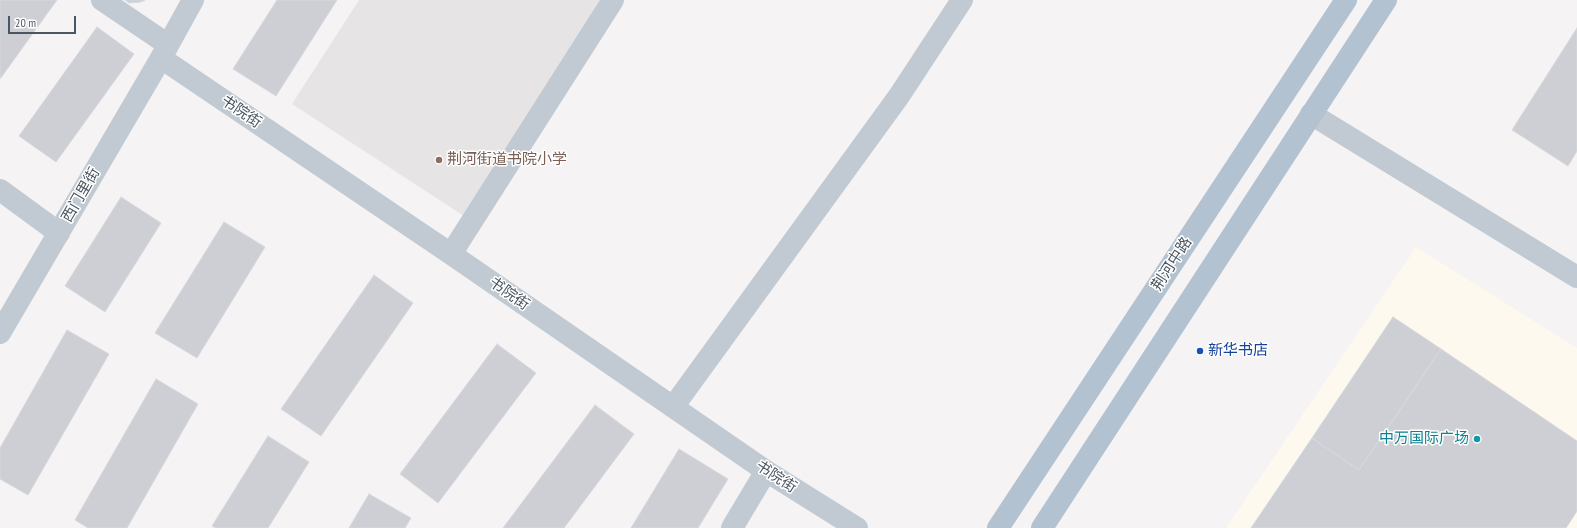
<!DOCTYPE html>
<meta charset="utf-8">
<style>
body{margin:0}
#map{position:relative;width:1577px;height:528px;overflow:hidden;background:#f5f3f3;font-family:"PT Sans Narrow",sans-serif}
canvas{display:block}
.scale{position:absolute;left:8px;top:16px;width:68px;height:18px;box-sizing:border-box;border:2px solid #4a5661;border-top:0;padding-left:5px;font-size:12px;line-height:14px;white-space:nowrap;color:#4a5661;-webkit-text-stroke:3px #fff;paint-order:stroke}
</style>
<div id="map">
<canvas width="1577" height="528"></canvas>
<div class="scale">20 m</div>
</div>
<script>
const context = document.querySelector('canvas').getContext('2d');
context.lineJoin = 'round';
function paint(path, color) {
  context.fillStyle = color;
  context.fill(path, 'evenodd');
}
function poly(rows) {
  const path = new Path2D();
  for (const r of rows) {
    path.moveTo(r[0], r[1]);
    for (let i = 2; i < r.length; i += 2) path.lineTo(r[i], r[i + 1]);
  }
  return path;
}
function trace(path, color, width, dash) {
  context.strokeStyle = color;
  context.lineWidth = width;
  context.lineCap = dash ? 'butt' : 'round';
  context.setLineDash(dash || []);
  context.stroke(path);
}
function drawText(font, color, halo, rows, align = 'center') {
  context.font = font + ' "PT Sans Narrow","Noto Sans SC",sans-serif';
  context.lineWidth = 3;
  context.setLineDash([]);
  context.textBaseline = 'middle';
  context.strokeStyle = halo;
  context.fillStyle = color;
  for (const [text, x, y, turn = 0] of rows) {
    context.save();
    context.translate(x, y);
    context.rotate((+turn || 0) * Math.PI / 180);
    context.textAlign = isNaN(turn) ? turn : align;
    if (halo) context.strokeText(text, 0, 0);
    context.fillText(text, 0, 0);
    context.restore();
  }
}
paint(poly([
 [1416,247,1577,348,1577,528,1226,528]
]), '#fdf9ef');
paint(poly([
 [359,0,604,0,464,216,292,104]
]), '#e6e4e5');
const building = poly([
 [0,0,57,0,0,79,0,0],
 [125,0,145,0,141,2,129,3,125,0],
 [277,0,337,0,276,96,233,69,277,0],
 [97,27,134,54,56,162,19,136,97,27],
 [1577,28,1577,151,1568,166,1512,130,1577,28],
 [121,197,161,223,105,312,65,286,121,197],
 [224,222,265,247,197,358,155,333,224,222],
 [374,275,413,303,321,436,281,409,374,275],
 [1393,317,1441,349,1359,470,1312,438,1393,317],
 [67,330,109,354,28,495,0,479,0,448,67,330],
 [497,344,536,373,438,503,400,474,497,344],
 [1441,349,1577,441,1577,511,1566,528,1251,528,1312,438,1359,470,1441,349],
 [156,379,198,404,127,528,88,528,75,520,156,379],
 [595,405,634,434,564,528,503,528,595,405],
 [268,436,309,462,268,528,216,528,212,526,268,436],
 [679,449,728,479,698,528,631,528,679,449],
 [369,494,411,518,405,528,349,528,369,494]
]);
paint(building, '#cdcfd5');
trace(building, '#d7d9de', 1);
trace(poly([
 [102,0,167,44],
 [161,58,451,254,766,471,857,528],
 [1311,114,1577,277],
 [0,190,59,233],
 [451,254,613,0],
 [0,333,161,58,193,0],
 [673,407,899,96,962,0],
 [732,528,766,471]
]), '#c1cad2', 22);
trace(poly([
 [998,528,1346,0],
 [1042,528,1386,0]
]), '#b3c2d1', 22);
for (const [x, y, r, color] of [
 [439,160,4,"#8d6e63"],
 [1200,351,4,"#1a4fb4"],
 [1477,439,4,"#0f9aa8"]
]) {
  const dot = new Path2D();
  dot.arc(x, y, r, 0, 2 * Math.PI);
  context.fillStyle = color;
  context.fill(dot);
  trace(dot, '#fff', 1.5);
}
drawText('15px', '#4a5661', '#fff', [
 ["书院街",241,112,34],
 ["西门里街",81,195,-60],
 ["荆河中路",1172,264,-57],
 ["书院街",509,294,35],
 ["书院街",776,477,33]
]);
drawText('15px', '#785e54', '#fff', [
 ["荆河街道书院小学",447,160]
], 'left');
drawText('15px', '#164399', '#fff', [
 ["新华书店",1208,351]
], 'left');
drawText('15px', '#0d838f', '#fff', [
 ["中万国际广场",1469,439]
], 'right');
</script>
